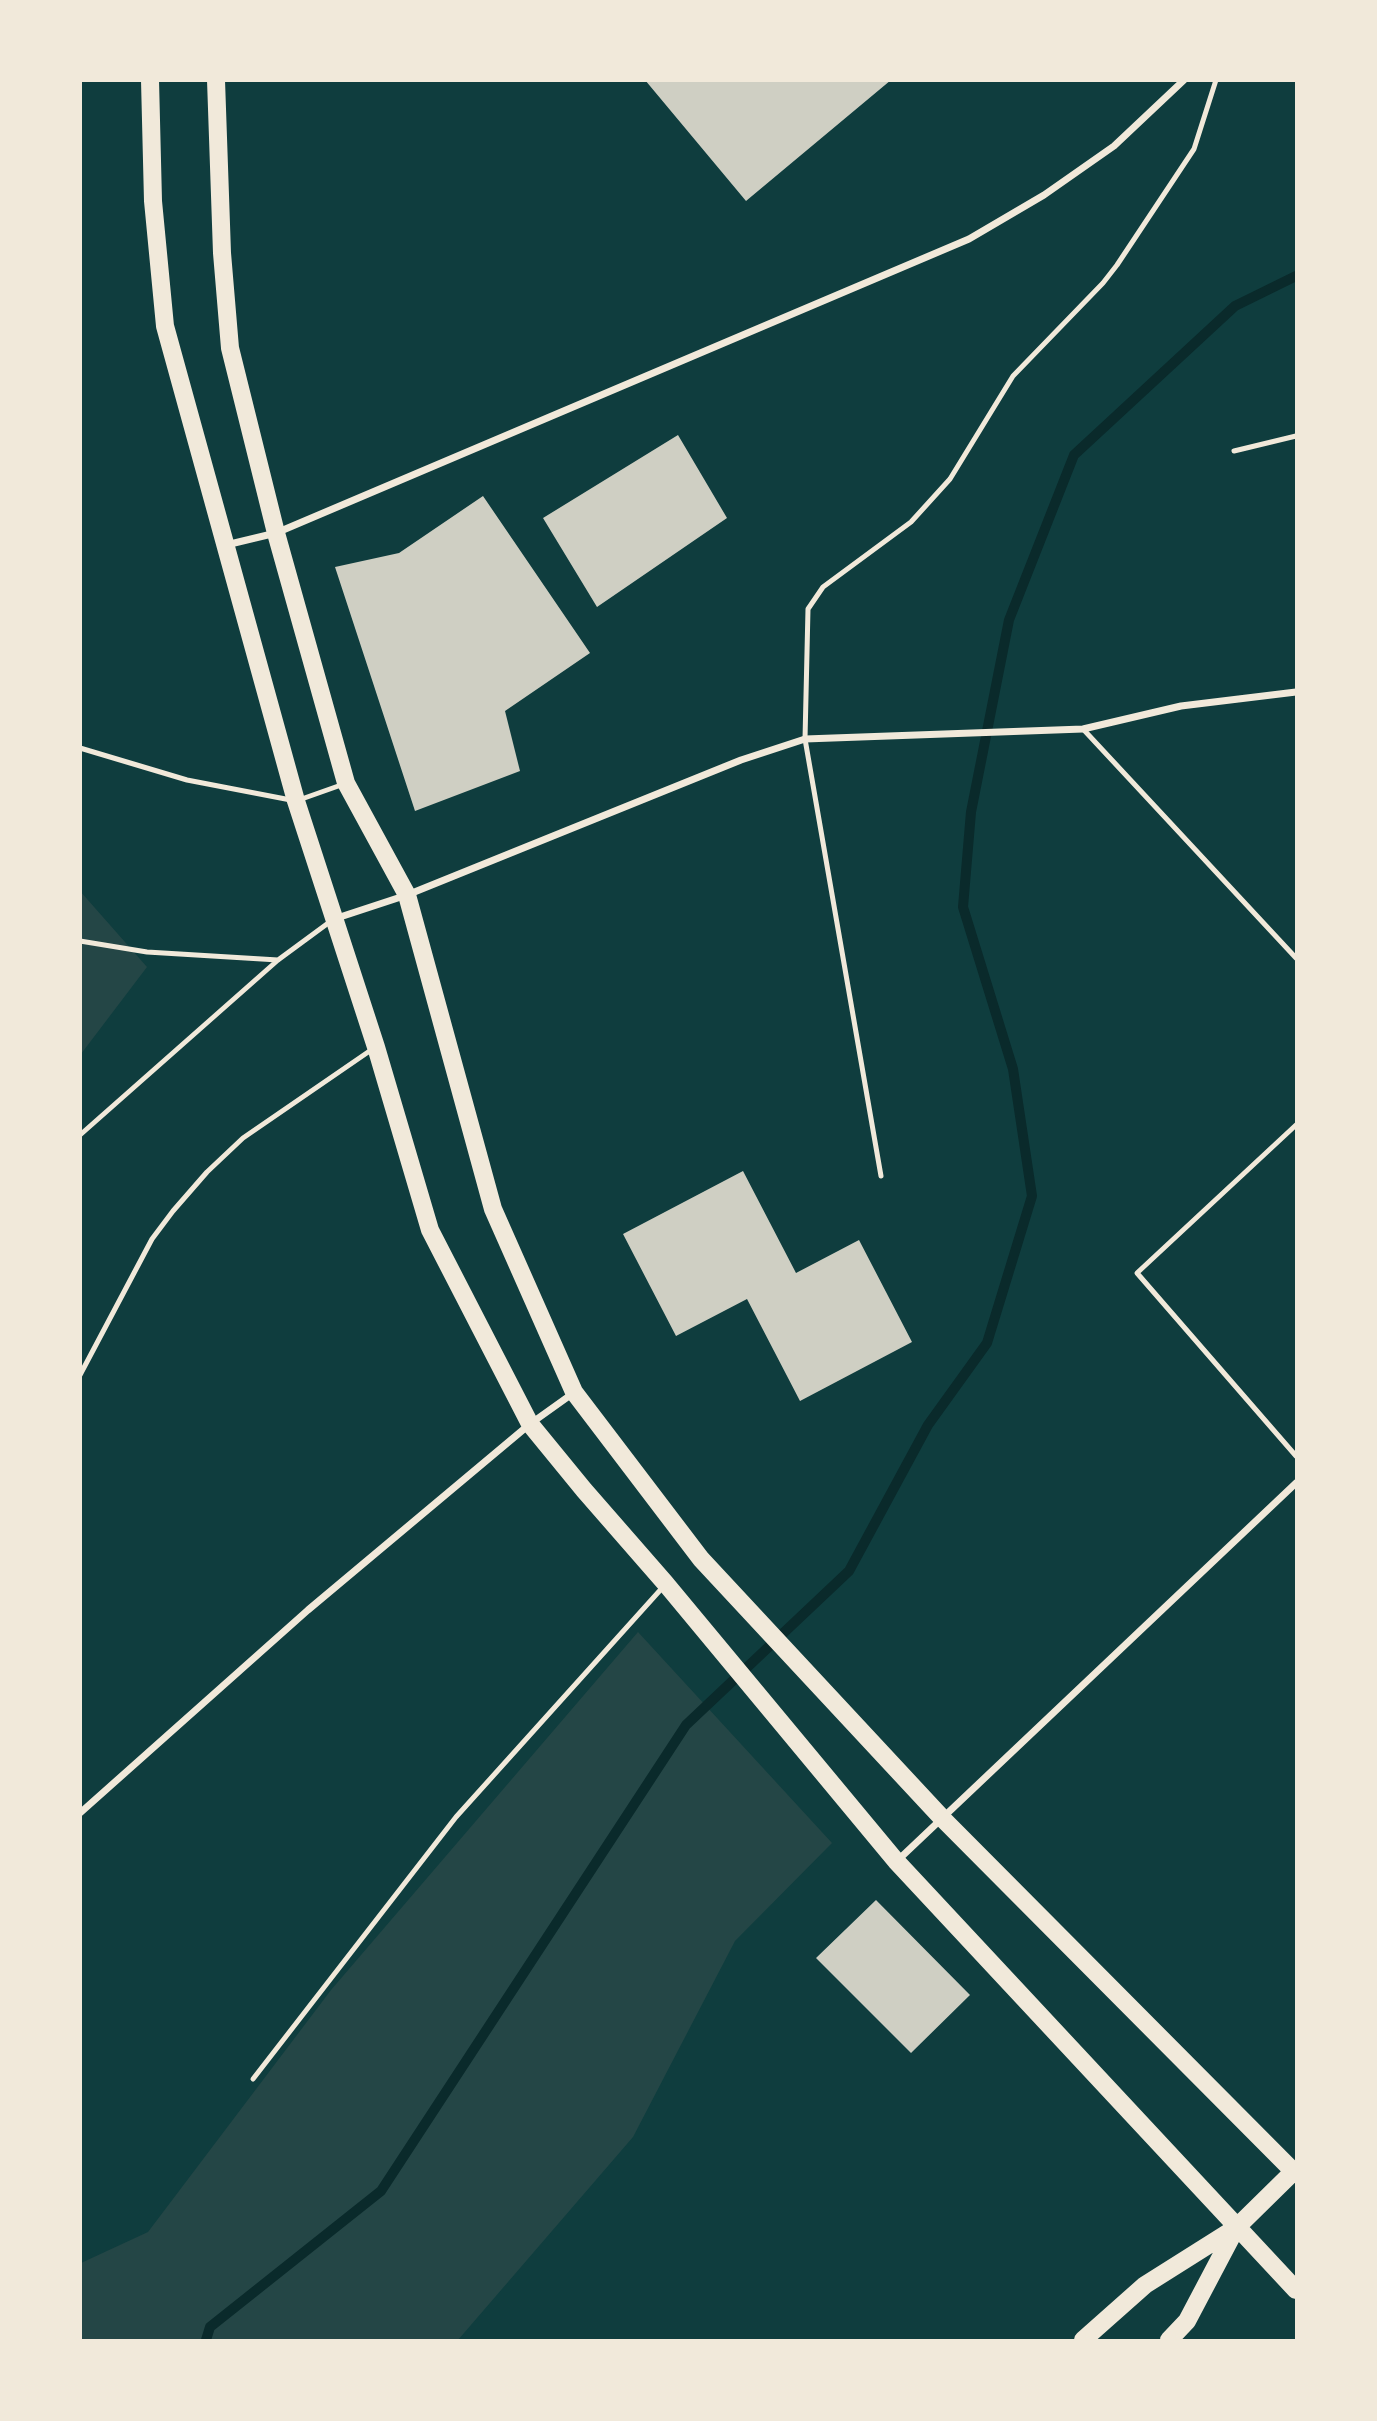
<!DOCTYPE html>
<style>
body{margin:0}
#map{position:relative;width:1377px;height:2421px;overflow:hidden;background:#0f3d3e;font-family:Literata,serif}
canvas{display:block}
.frame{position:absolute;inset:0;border:82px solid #f1e9da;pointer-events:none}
</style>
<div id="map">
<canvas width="1377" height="2421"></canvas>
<div class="frame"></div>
</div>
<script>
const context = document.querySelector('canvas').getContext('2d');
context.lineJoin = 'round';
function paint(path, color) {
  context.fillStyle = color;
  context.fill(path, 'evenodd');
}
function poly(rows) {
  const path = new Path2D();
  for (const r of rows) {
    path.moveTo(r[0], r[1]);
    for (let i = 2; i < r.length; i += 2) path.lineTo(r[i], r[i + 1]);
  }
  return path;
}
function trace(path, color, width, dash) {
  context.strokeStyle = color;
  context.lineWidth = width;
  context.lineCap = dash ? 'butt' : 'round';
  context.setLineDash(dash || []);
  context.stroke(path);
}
paint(poly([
 [80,891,147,967,81,1054,80,1054],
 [638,1632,832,1843,735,1941,633,2137,458,2340,81,2340,81,2263,148,2232,331,1990]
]), '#244646');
trace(poly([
 [206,2340,210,2327,381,2191,686,1725,849,1571,928,1425,987,1343,1032,1196,1013,1069,963,907,971,812,1009,620,1074,455,1235,306,1296,276]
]), '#0a2a2b', 10);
paint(poly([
 [645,80,891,80,746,201],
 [678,435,727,518,597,607,543,518],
 [483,496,590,653,505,711,520,771,415,811,335,567,399,553],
 [743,1171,796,1273,859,1240,912,1342,800,1401,747,1299,676,1336,623,1234],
 [876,1900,970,1995,911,2053,816,1958]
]), '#cfcfc3');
trace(poly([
 [1234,451,1296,436],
 [1083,729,1296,958],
 [80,748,187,780,296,801,344,784],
 [80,941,147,952,278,960],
 [1296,1125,1137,1273,1296,1456],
 [80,1135,278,960,331,921],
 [881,1176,805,739,808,609,823,587,911,522,950,479,1013,376,1103,283,1117,265,1194,149,1216,80],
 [80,1375,152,1239,173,1211,207,1172,243,1138,374,1048],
 [253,2079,456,1817,663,1587]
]), '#f1e9da', 5);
trace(poly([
 [226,545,276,533,969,239,1044,195,1114,146,1184,80],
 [337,918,407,895,741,760,805,739,1083,729,1181,706,1296,692],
 [80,1813,308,1610,530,1424,572,1394],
 [897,1861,1296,1483]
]), '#f1e9da', 7);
trace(poly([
 [150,80,153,201,165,326,296,801,376,1047,430,1230,530,1424,584,1490,666,1584,896,1861,1296,2290],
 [216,80,222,253,230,348,276,533,346,783,407,895,493,1209,574,1392,701,1559,942,1818,1296,2174],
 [1083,2340,1145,2285,1237,2227,1294,2171],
 [1169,2340,1187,2321,1235,2230]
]), '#f1e9da', 18);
</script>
